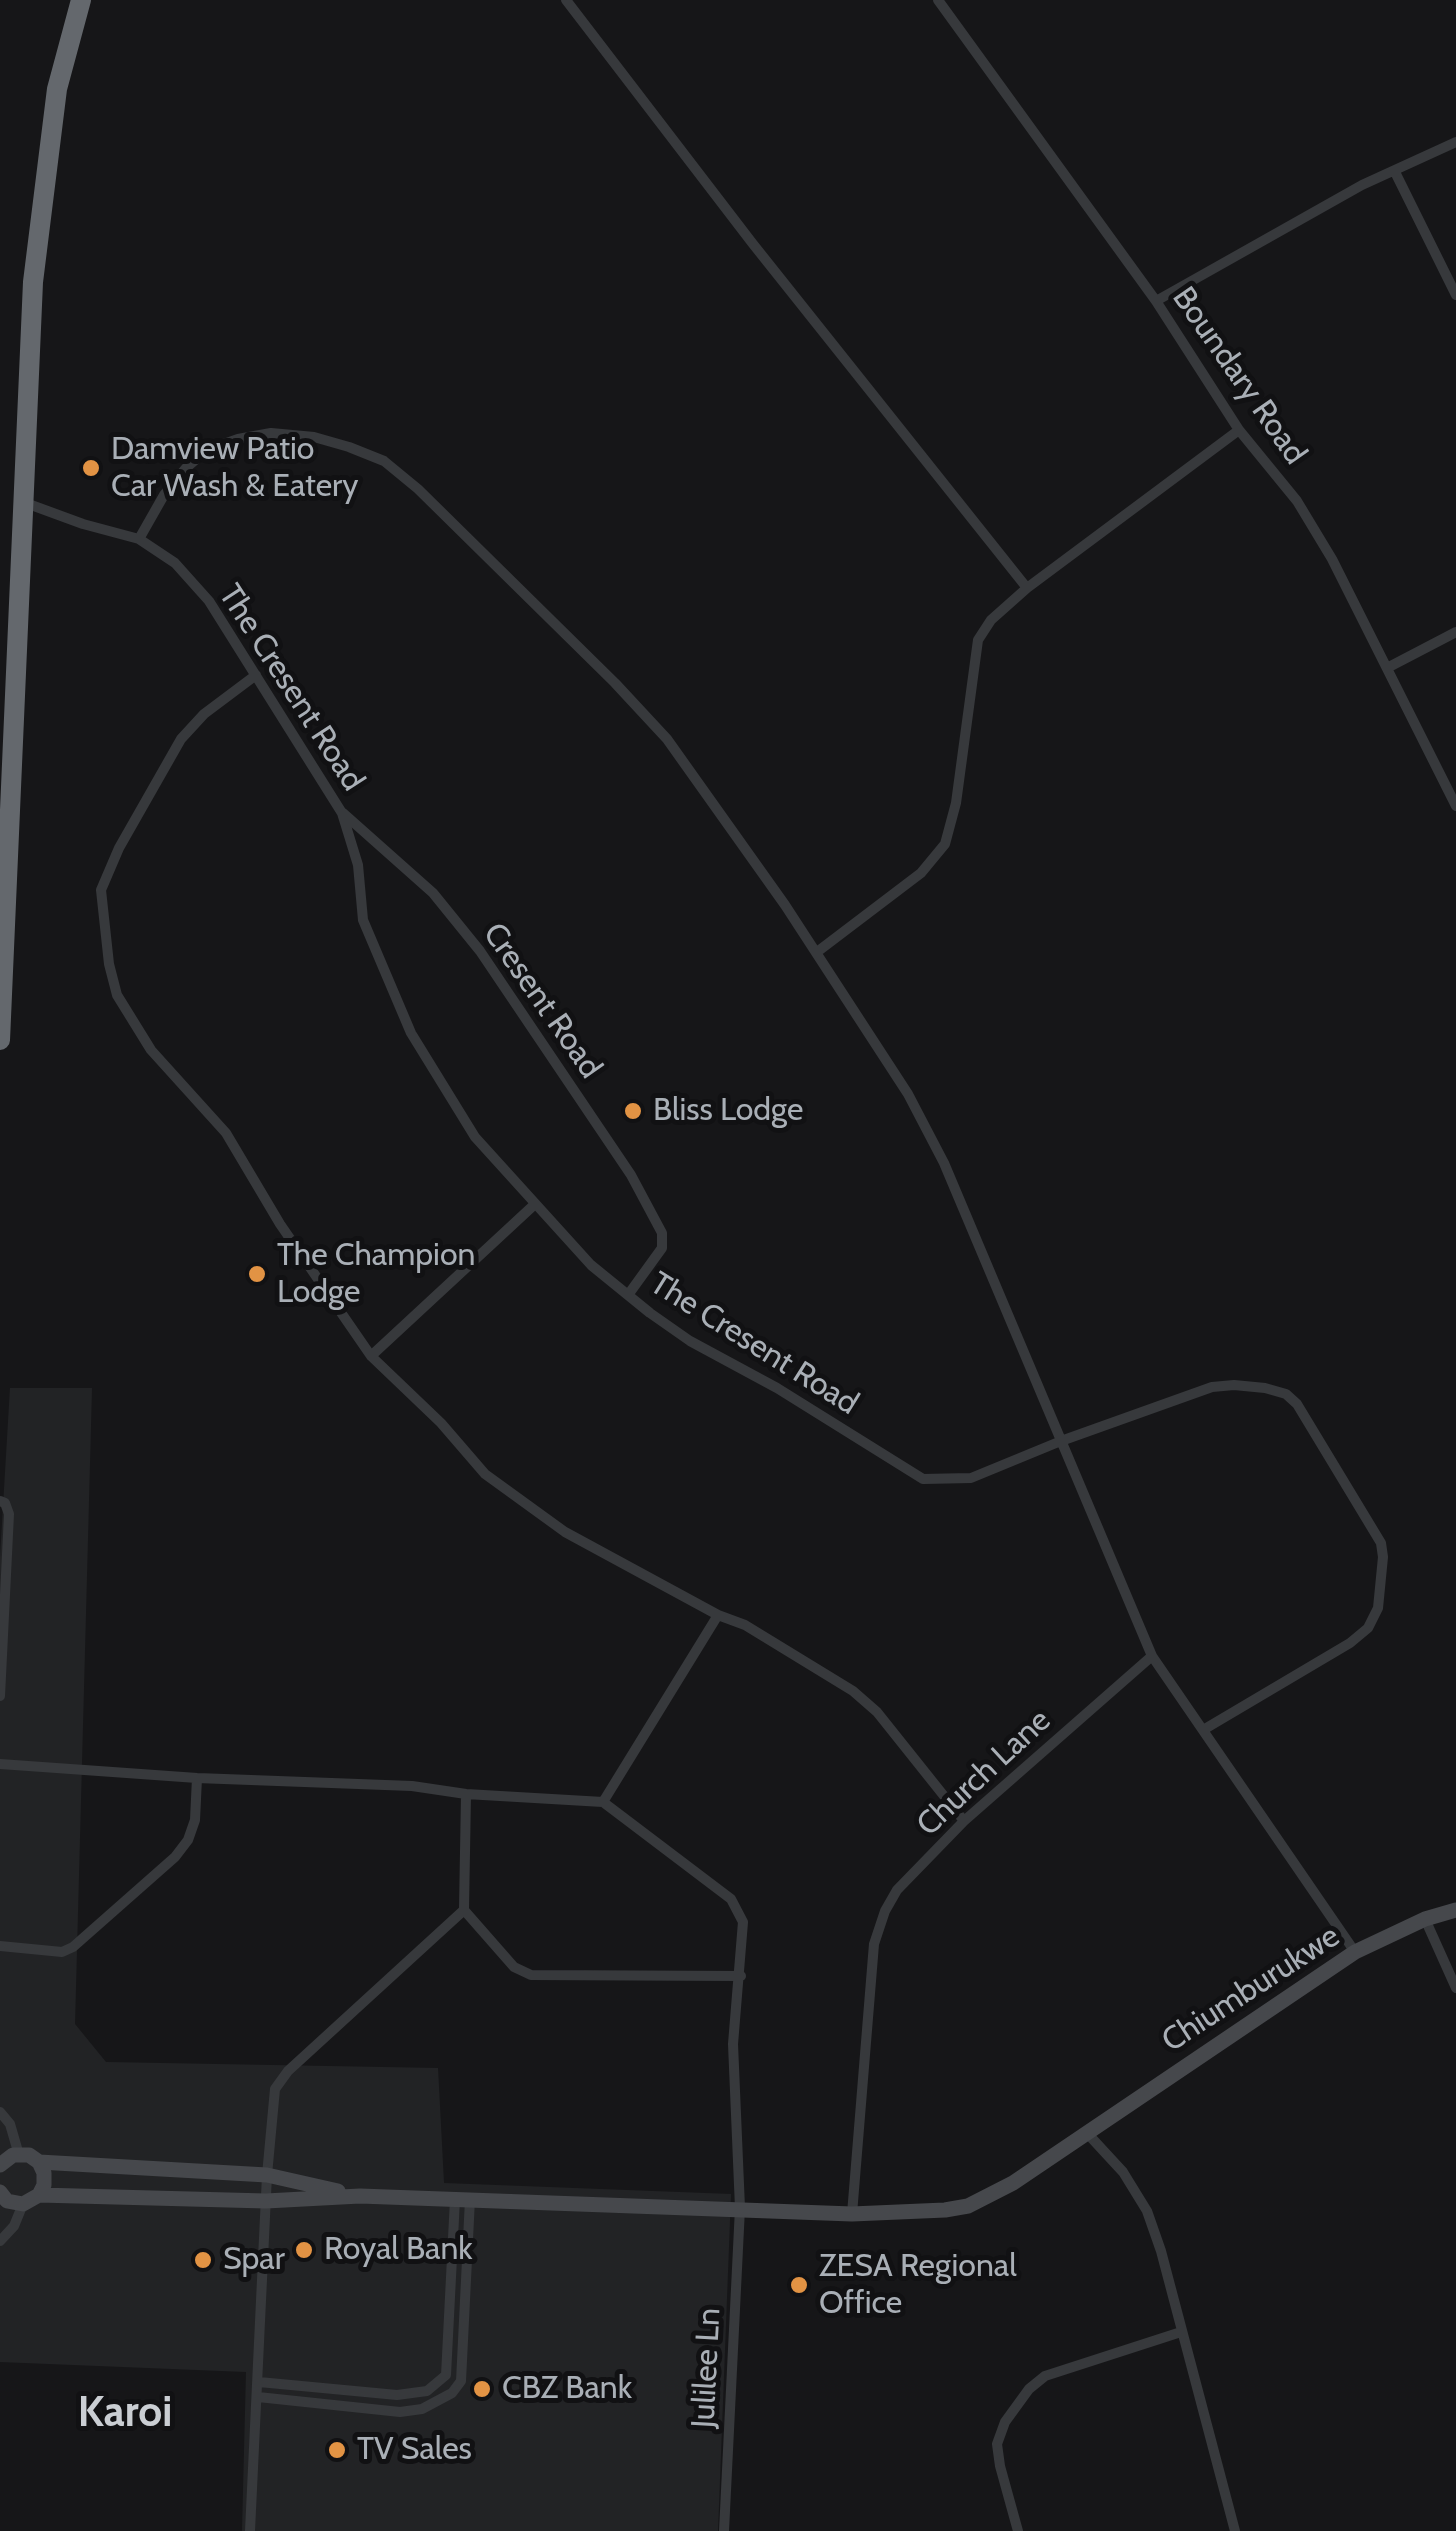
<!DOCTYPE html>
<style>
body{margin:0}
canvas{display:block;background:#161618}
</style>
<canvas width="1456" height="2531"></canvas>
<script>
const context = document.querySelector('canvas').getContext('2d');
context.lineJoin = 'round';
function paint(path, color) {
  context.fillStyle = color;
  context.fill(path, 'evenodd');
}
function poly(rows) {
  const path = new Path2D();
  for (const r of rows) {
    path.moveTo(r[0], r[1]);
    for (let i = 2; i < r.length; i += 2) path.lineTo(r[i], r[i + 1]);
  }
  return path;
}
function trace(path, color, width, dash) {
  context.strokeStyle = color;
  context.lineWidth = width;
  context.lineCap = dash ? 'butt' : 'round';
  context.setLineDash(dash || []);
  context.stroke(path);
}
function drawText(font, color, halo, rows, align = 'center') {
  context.font = font + ' Cabin,sans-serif';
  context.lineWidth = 10;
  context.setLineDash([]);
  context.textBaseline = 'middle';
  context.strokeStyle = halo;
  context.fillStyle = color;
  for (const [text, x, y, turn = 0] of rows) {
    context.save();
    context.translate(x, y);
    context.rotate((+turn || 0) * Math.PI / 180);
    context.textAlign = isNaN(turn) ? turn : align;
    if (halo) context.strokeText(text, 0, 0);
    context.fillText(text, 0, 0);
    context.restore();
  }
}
paint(poly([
 [10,1388,92,1388,75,2024,106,2062,438,2068,444,2183,731,2194,718,2531,242,2531,246,2372,0,2362,0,1557]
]), '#222325');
trace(poly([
 [566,0,753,244,1027,588],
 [938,0,1156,301,1239,430,1297,501,1332,559,1456,806],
 [1395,172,1456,295],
 [1156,301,1362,185,1456,142],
 [23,502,83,524,139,539,175,563,209,601,342,813,358,865,363,920,411,1033,475,1137,591,1265,650,1313,690,1341,777,1388,923,1479,971,1478,1061,1441,1212,1387,1234,1385,1265,1388,1286,1394,1297,1404,1381,1543,1383,1557,1378,1608,1368,1628,1350,1643,1203,1730],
 [139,539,164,495,186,468,207,450,238,439,271,433,314,437,349,447,384,461,418,489,615,683,667,739,785,905,908,1094,944,1163,1152,1656,1355,1952],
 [1387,668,1456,632],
 [256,675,204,714,181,739,119,848,101,890,109,964,117,995,151,1050,226,1133,280,1224,371,1356,441,1423,485,1474,565,1532,718,1615,745,1625,853,1691,877,1712,964,1821],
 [343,813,433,893,480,951,631,1175,662,1233,662,1248,628,1295],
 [817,952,921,873,945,844,956,803,978,640,991,620,1027,588,1239,430],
 [371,1356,535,1204],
 [0,1501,5,1503,9,1514,0,1696],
 [0,1764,197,1778,412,1786,466,1794,603,1802,731,1899,743,1922,733,2044,740,2208,724,2531],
 [603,1802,718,1615],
 [464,1910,514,1967,531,1975,741,1976],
 [1425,1919,1456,1988],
 [0,1946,62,1952,73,1947,175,1857,188,1840,195,1820,197,1778],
 [0,2112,10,2124,19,2155],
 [1087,2133,1123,2172,1147,2211,1161,2251,1235,2531],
 [852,2214,874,1944,885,1911,897,1890,964,1821,1152,1656],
 [0,2241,14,2226,23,2204],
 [259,2382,397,2395,427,2391,446,2375,455,2199],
 [258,2397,400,2412,422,2409,452,2393,461,2381,470,2199],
 [250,2531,267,2175,275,2089,288,2071,464,1910,466,1794],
 [1018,2531,1000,2466,997,2444,1005,2422,1029,2389,1045,2376,1181,2332]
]), '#37393c', 10);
trace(poly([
 [39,2162,267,2175,338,2191],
 [0,2165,13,2155,29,2155,39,2162,44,2173,44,2185,39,2195,23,2204,7,2201,0,2192],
 [39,2195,266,2201,360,2196,852,2214,945,2210,968,2206,1013,2183,1355,1952,1425,1919,1456,1910]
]), '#46484c', 15);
trace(poly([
 [0,1040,33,282,57,89,81,0]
]), '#64686d', 20);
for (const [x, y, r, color] of [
 [91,468,10,"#e29344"],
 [633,1111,10,"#e29344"],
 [257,1274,10,"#e29344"],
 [304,2250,10,"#e29344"],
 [203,2260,10,"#e29344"],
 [799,2285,10,"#e29344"],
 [482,2389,10,"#e29344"],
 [337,2450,10,"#e29344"]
]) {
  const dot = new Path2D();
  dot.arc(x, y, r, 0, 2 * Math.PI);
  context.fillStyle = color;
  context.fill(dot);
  trace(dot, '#111113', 4);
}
drawText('32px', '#a9afb6', '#111113', [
 ["Boundary Road",1239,376,55],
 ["The Cresent Road",291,688,57],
 ["Cresent Road",542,1001,55],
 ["The Cresent Road",754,1344,32],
 ["Church Lane",984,1773,-43],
 ["Chiumburukwe",1251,1989,-33],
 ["Julilee Ln",707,2368,-87]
]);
drawText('32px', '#a9afb6', '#111113', [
 ["Damview Patio",111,450],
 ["Car Wash & Eatery",111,487],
 ["Bliss Lodge",653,1111],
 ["The Champion",277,1256],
 ["Lodge",277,1293],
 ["Royal Bank",324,2250],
 ["Spar",223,2260],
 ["ZESA Regional",819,2267],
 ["Office",819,2304],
 ["CBZ Bank",502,2389],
 ["TV Sales",357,2450]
], 'left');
drawText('bold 42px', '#caced3', '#111113', [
 ["Karoi",125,2414]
]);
</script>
